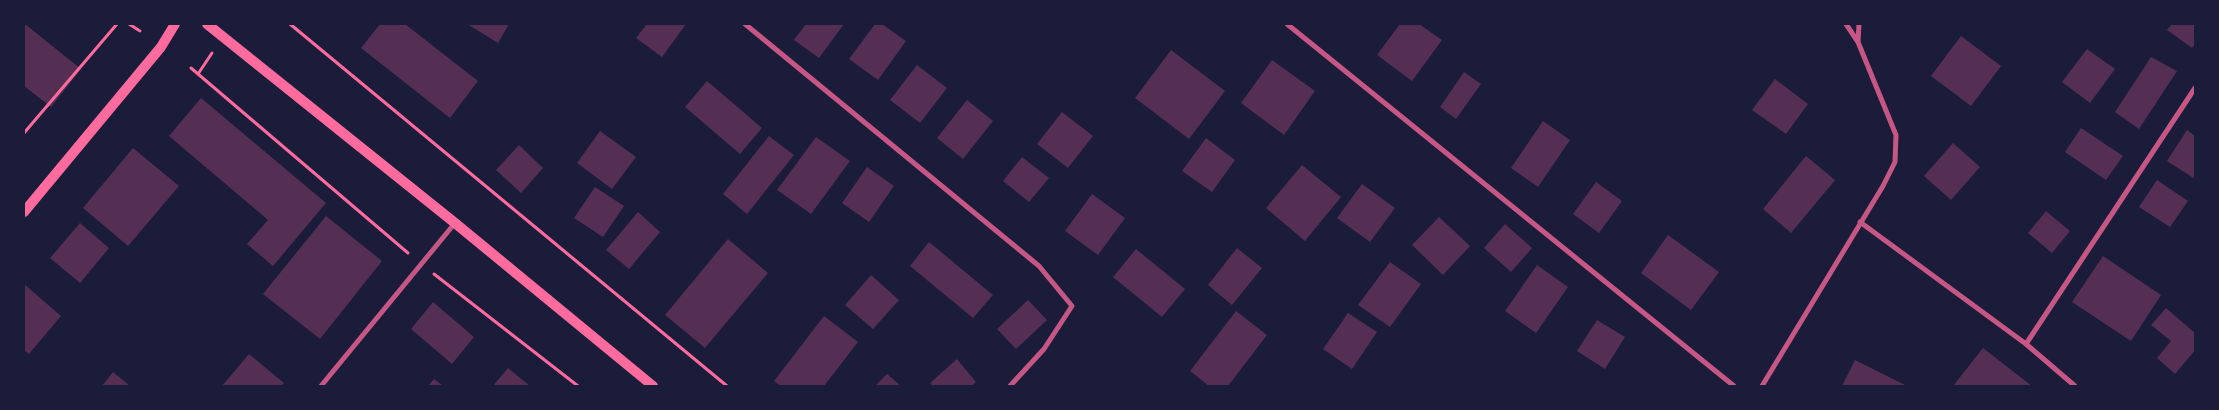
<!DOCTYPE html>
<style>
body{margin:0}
#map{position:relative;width:2219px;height:410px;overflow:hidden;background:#1b1b3a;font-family:Manrope,sans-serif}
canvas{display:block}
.frame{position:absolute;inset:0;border:25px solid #1b1b3a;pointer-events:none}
</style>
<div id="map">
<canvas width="2219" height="410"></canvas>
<div class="frame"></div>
</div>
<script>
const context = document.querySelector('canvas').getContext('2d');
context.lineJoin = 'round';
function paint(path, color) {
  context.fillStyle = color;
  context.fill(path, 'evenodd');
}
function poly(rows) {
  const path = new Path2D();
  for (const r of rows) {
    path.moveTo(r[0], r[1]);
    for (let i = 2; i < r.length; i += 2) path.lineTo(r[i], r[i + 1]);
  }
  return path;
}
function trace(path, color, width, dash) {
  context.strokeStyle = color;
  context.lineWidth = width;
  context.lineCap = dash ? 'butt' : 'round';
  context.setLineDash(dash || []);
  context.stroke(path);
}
paint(poly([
 [25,24,81,69,51,107,24,86],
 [380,24,405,24,478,81,450,118,361,48],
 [467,24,509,24,498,43],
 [647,24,686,24,662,57,636,38],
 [806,24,844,24,819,58,794,40],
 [875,24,882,24,906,41,878,80,849,59],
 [1400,24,1419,24,1442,40,1412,81,1377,55],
 [2172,24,2195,24,2195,44,2192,48,2167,30],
 [1961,36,2001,66,1971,106,1931,76],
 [2087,49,2115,69,2090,103,2062,82],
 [1171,50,1225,91,1189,139,1135,98],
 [2151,57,2177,71,2139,129,2115,112],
 [1272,60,1315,91,1284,135,1241,103],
 [917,65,947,88,920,123,890,100],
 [1464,72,1481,84,1456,119,1440,107],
 [1775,79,1808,104,1786,134,1752,110],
 [707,81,762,128,740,154,685,107],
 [201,98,326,203,273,266,247,244,268,220,169,136],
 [967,100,993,121,963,159,937,138],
 [1062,112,1093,136,1068,168,1037,144],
 [1543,121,1570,140,1538,187,1511,168],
 [2081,128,2123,156,2106,180,2065,152],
 [2187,130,2195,136,2195,179,2167,161],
 [600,131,636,157,612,189,577,163],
 [769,136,794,155,747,214,723,194],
 [816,137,850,161,811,214,777,190],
 [1206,138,1235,160,1212,192,1182,171],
 [1953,143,1980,167,1951,200,1924,176],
 [519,145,543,168,521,193,496,170],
 [133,148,179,186,128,246,83,208],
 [1806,156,1835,180,1791,233,1763,209],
 [1022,157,1049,178,1029,202,1003,181],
 [1302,165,1341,197,1305,241,1266,208],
 [867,167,894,186,869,222,842,203],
 [2157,180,2188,201,2170,227,2139,207],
 [1596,182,1622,201,1599,233,1573,214],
 [1362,184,1395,208,1370,242,1337,218],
 [595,187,624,206,603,237,574,218],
 [1092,194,1125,218,1098,255,1065,231],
 [2046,211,2070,231,2052,253,2028,233],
 [638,212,660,232,629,269,606,250],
 [326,216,382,261,320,339,263,294],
 [1439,217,1470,246,1443,275,1412,245],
 [80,223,109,248,80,283,50,258],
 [1505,224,1532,248,1511,272,1484,248],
 [1668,235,1719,272,1691,310,1641,273],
 [728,239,768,273,705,348,665,315],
 [929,242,993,295,973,318,910,266],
 [1237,248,1262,268,1232,305,1208,285],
 [1136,249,1185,289,1162,317,1113,277],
 [2103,256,2161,295,2131,341,2072,302],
 [1390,262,1421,284,1390,327,1358,305],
 [1537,265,1568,287,1536,333,1505,311],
 [871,275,899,300,873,329,845,305],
 [24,284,61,316,29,354,24,350],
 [1028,300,1047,320,1016,349,997,329],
 [433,302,474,337,452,364,411,329],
 [2166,308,2195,333,2195,350,2175,374,2157,358,2171,341,2151,325],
 [1236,311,1267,335,1228,386,1209,386,1190,371],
 [1348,313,1377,332,1352,369,1323,349],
 [824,316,858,342,824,386,781,386,774,381],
 [1597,320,1625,337,1605,369,1577,351],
 [1983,348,2032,386,1953,386],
 [249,354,284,383,281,386,222,386],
 [957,359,976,382,971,386,933,386,930,383],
 [1855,360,1907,386,1842,386],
 [508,368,530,386,493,386],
 [113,372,130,386,102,386],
 [887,374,901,386,875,386],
 [434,379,443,386,428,386]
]), '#542f53');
trace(poly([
 [129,24,140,31],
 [290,24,727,386],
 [191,68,408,253],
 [198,74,212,53],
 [24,133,117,24],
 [434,274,578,386]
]), '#ff6b9d', 3);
trace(poly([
 [745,24,1039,266,1072,306,1044,349,1010,386],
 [1287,24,1734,386],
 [1846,24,1858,42],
 [1860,222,2026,344,2075,386],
 [2026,344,2195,88],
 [321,386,455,223],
 [1762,386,1883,186,1895,162,1896,135,1858,42,1859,24]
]), '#c65784', 5);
trace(poly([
 [207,24,455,223,653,386],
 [24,212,161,47,175,24]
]), '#ff6b9d', 10);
</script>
